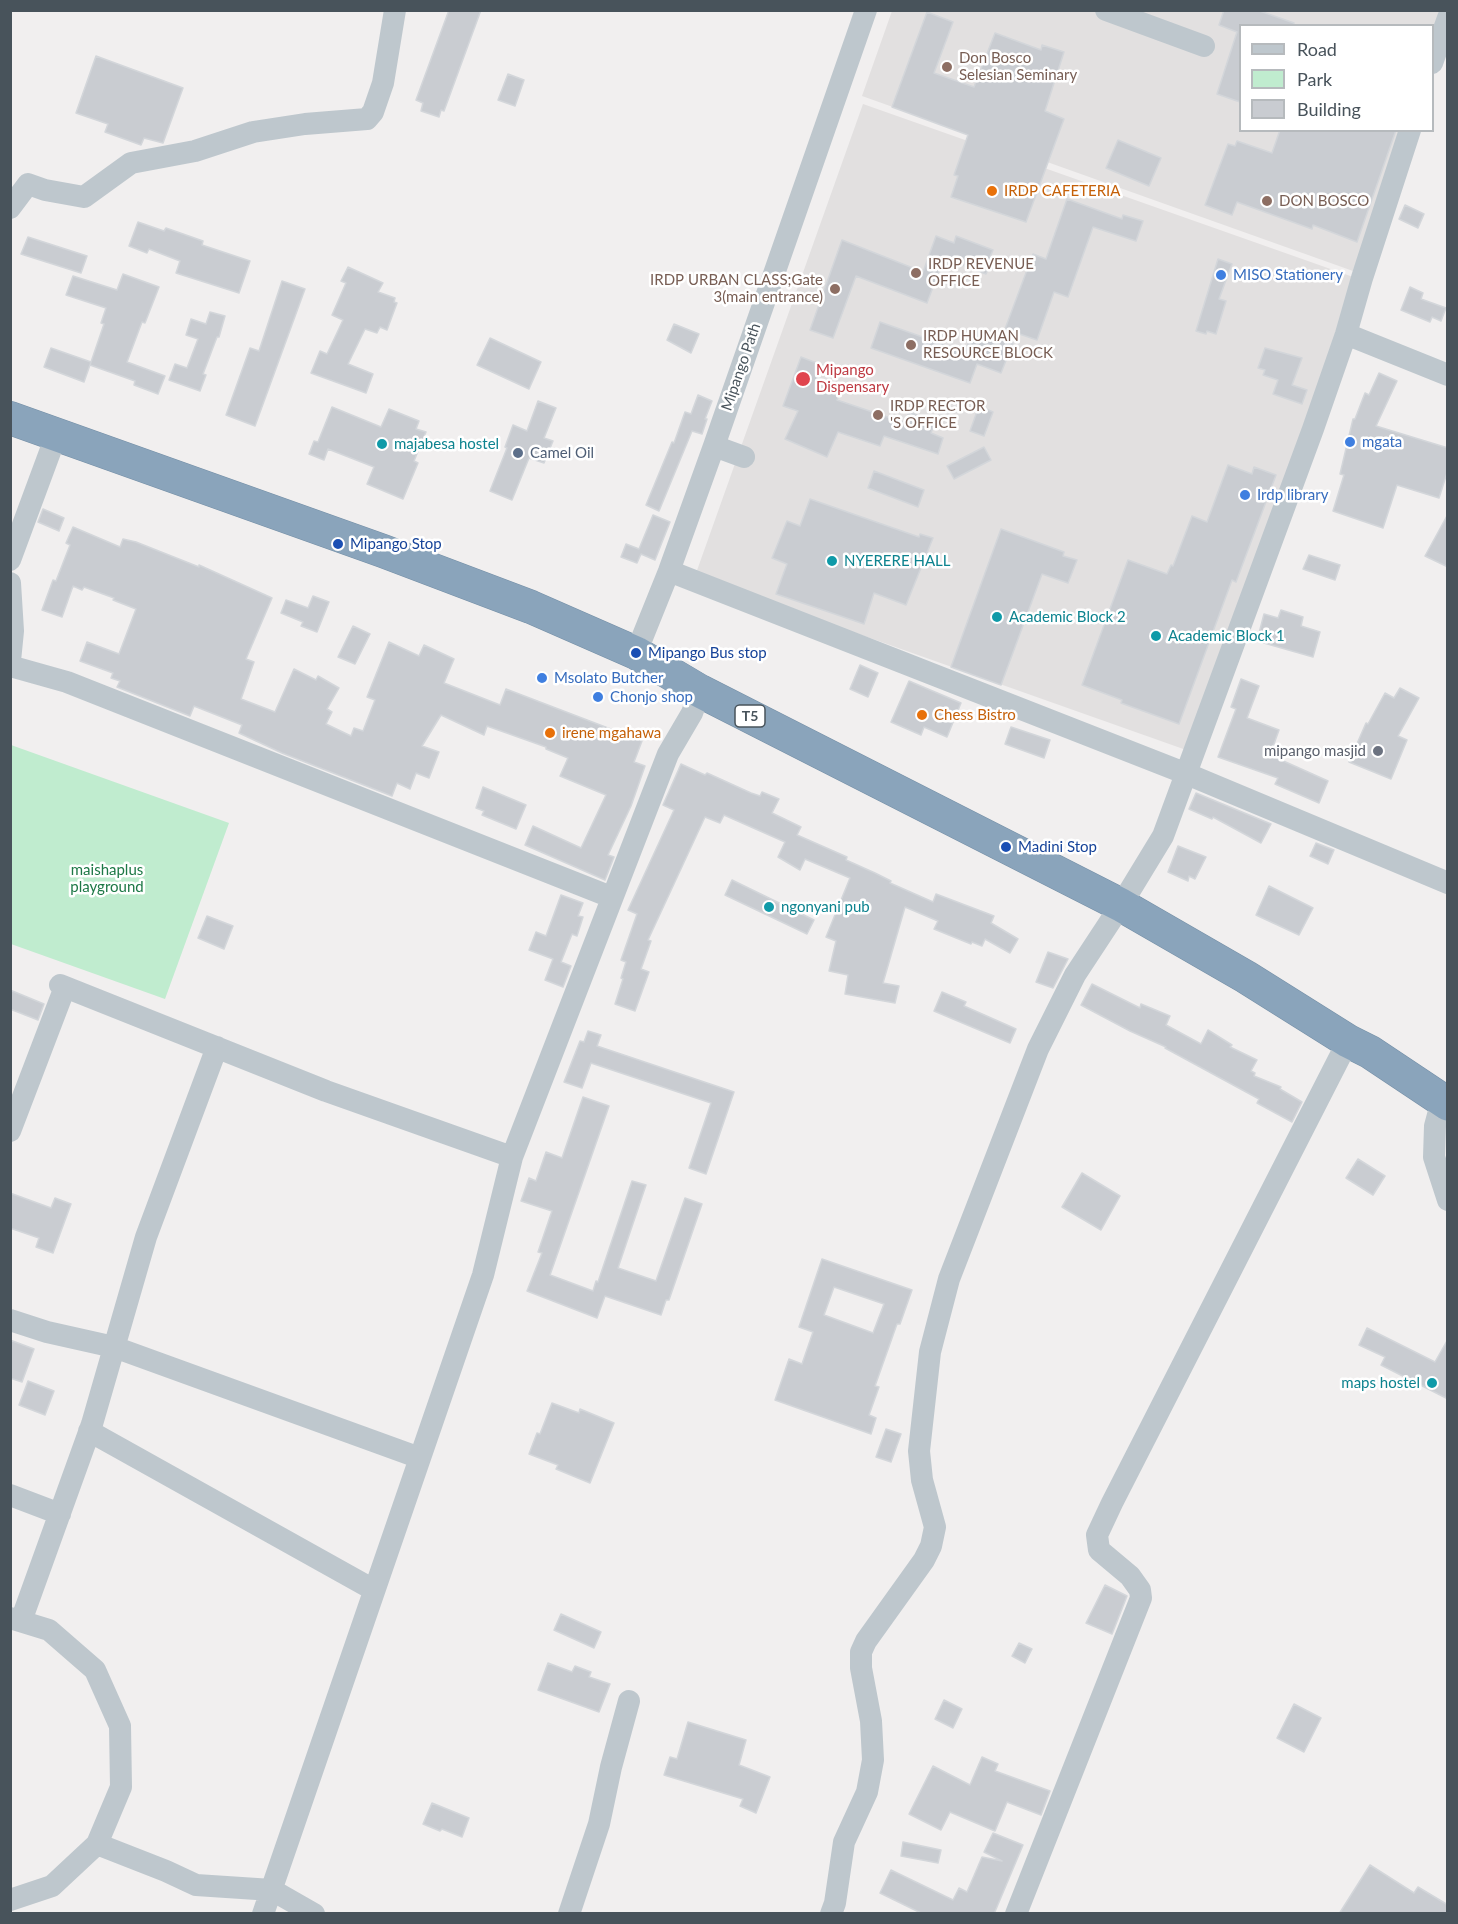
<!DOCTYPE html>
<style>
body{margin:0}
#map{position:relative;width:1458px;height:1924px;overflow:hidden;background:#f1efef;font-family:Lato,sans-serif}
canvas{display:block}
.frame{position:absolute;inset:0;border:12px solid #48535b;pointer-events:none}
.legend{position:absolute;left:1239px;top:24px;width:195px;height:108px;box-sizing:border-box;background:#fff;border:2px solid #b6babd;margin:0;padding:8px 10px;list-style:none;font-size:18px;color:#48535b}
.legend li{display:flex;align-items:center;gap:12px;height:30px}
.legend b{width:30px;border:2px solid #b6babd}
</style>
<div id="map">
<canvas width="1458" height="1924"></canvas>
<div class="frame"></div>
<ul class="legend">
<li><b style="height:8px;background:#bec7cd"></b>Road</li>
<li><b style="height:16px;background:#c0eccf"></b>Park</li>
<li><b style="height:16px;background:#c9ccd1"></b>Building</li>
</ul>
</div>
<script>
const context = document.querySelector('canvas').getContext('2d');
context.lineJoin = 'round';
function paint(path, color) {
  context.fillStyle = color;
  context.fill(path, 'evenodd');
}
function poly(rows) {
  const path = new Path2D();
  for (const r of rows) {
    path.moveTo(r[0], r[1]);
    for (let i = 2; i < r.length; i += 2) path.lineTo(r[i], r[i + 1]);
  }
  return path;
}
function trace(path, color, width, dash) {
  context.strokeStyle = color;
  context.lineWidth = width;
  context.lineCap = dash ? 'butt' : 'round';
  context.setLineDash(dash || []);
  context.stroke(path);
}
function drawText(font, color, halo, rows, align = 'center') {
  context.font = font + ' Lato,sans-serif';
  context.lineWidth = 5;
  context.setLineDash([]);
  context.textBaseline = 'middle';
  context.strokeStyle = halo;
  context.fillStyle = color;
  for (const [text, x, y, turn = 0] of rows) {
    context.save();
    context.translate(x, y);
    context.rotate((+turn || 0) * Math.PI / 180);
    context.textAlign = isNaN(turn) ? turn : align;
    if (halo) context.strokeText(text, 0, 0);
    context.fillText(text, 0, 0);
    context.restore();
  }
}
paint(poly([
 [892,11,1445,11,1433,46,1432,26,1240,26,1240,130,1403,131,1353,271,862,96],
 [863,104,1356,278,1189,751,695,576]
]), '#e2e0e0');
paint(poly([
 [11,745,229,823,165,999,11,944]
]), '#c0eccf');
const building = poly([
 [449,10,481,10,444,111,441,110,439,117,421,111,423,103,416,100,449,10],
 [1224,10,1257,10,1294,23,1294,26,1240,26,1240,102,1217,94,1237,32,1219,25,1224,10],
 [927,12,953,22,934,73,974,87,995,33,1041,50,1042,45,1064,52,1045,111,1064,119,1026,222,951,197,958,176,954,175,968,135,892,107,927,12],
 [96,56,183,88,163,143,144,138,141,145,105,132,108,124,76,113,96,56],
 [508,74,524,80,515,106,498,100,508,74],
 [1280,130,1396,130,1357,242,1313,225,1312,229,1237,202,1232,215,1205,205,1228,144,1235,146,1237,141,1272,153,1280,130],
 [1118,140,1161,158,1149,186,1106,168,1118,140],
 [1067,199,1122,219,1123,215,1143,221,1136,241,1093,227,1068,297,1054,292,1037,340,1005,329,1033,254,1046,259,1067,199],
 [1405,205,1424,214,1418,228,1399,219,1405,205],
 [138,222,164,231,166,228,203,241,202,245,250,261,239,293,176,273,180,261,149,249,147,253,129,246,138,222],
 [936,236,954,243,956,236,993,250,990,257,993,258,986,274,944,258,927,303,856,276,833,338,810,330,842,240,923,272,936,236],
 [28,237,87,256,81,273,21,254,28,237],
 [1218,259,1232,264,1219,299,1226,301,1216,334,1207,331,1206,334,1196,331,1218,259],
 [348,267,383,283,378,292,395,298,394,302,397,303,387,330,380,327,377,333,365,329,348,364,373,374,366,393,311,373,320,351,327,354,343,320,332,315,346,283,341,281,348,267],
 [123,274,159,287,145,323,142,322,127,362,165,376,158,394,134,385,135,381,90,365,104,324,101,323,106,308,66,295,73,276,117,290,123,274],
 [282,281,305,289,255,426,226,415,250,348,259,351,282,281],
 [1410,287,1423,293,1421,299,1446,308,1441,321,1432,317,1430,322,1401,310,1410,287],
 [210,312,225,316,219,337,217,337,203,374,206,375,200,391,169,380,175,364,187,368,198,339,186,335,191,319,206,324,210,312],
 [880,322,965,352,974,329,1013,343,1001,373,977,364,970,383,871,348,880,322],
 [674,324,699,334,691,353,667,340,674,324],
 [490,338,541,362,529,389,477,365,490,338],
 [51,348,91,362,84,382,44,367,51,348],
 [1265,348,1302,358,1292,385,1307,390,1302,404,1273,394,1278,380,1263,375,1265,370,1258,368,1265,348],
 [801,357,822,365,816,381,841,390,837,400,905,423,909,412,935,421,931,433,943,438,938,454,884,436,880,446,838,432,827,457,785,439,798,411,783,406,801,357],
 [1379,373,1397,381,1376,426,1448,448,1448,470,1439,498,1397,485,1383,528,1333,511,1344,475,1340,474,1353,419,1355,419,1365,393,1369,395,1379,373],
 [698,395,712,401,705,419,707,419,702,434,692,431,659,511,646,505,672,442,674,443,685,412,691,414,698,395],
 [538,401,556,408,544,438,553,441,544,463,529,458,512,500,490,491,507,448,505,447,513,425,527,431,538,401],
 [979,406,993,412,984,436,970,431,979,406],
 [332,407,381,427,389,409,419,421,416,429,426,432,414,461,418,463,403,499,367,484,374,467,328,449,324,460,309,454,314,441,318,442,332,407],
 [984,447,991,460,954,479,947,466,984,447],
 [1228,465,1252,474,1254,467,1276,475,1236,582,1232,580,1179,724,1121,703,1122,700,1082,685,1128,560,1167,574,1171,565,1173,566,1192,516,1207,522,1228,465],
 [874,471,924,490,918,507,868,488,874,471],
 [810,499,919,537,920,534,933,538,906,605,874,593,864,624,776,594,787,564,772,558,787,521,800,526,810,499],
 [43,509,64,518,59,531,38,522,43,509],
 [1448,514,1448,567,1425,556,1448,514],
 [653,515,670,522,655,560,641,554,637,563,621,557,626,544,639,549,653,515],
 [73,527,120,547,123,539,136,542,199,567,199,565,272,598,246,659,254,662,241,699,275,712,294,669,316,680,318,676,339,688,327,709,332,712,326,724,351,736,354,728,363,731,375,700,367,697,389,642,419,656,424,645,454,659,444,683,500,705,506,689,642,741,634,762,645,766,631,806,608,855,614,857,605,880,525,845,533,826,581,848,606,795,560,776,568,758,546,749,546,747,487,726,484,735,441,715,422,746,439,752,429,778,416,773,410,789,397,783,392,796,282,753,239,733,242,725,194,706,190,716,117,687,120,681,111,678,113,673,80,661,87,642,119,654,136,609,113,600,114,598,84,587,82,590,73,586,62,617,42,610,53,580,56,581,70,545,66,543,73,527],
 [1001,529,1064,552,1063,556,1077,560,1068,583,1042,574,1001,685,951,667,1001,529],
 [1309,555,1340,565,1335,580,1303,569,1309,555],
 [313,596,329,602,317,632,301,626,303,622,281,613,286,600,308,608,313,596],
 [1281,610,1303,617,1301,626,1320,632,1313,657,1257,641,1264,614,1278,618,1281,610],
 [353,626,370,634,355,664,338,657,353,626],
 [860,665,878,673,868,697,850,689,860,665],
 [1241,679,1259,686,1247,718,1279,730,1270,755,1328,781,1319,803,1275,784,1278,778,1218,757,1236,709,1231,707,1241,679],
 [909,681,961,703,947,737,924,727,921,735,891,722,909,681],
 [1400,688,1419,698,1398,736,1407,740,1391,779,1349,762,1366,723,1368,724,1385,693,1394,698,1400,688],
 [1011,727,1050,740,1044,758,1005,744,1011,727],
 [681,764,705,775,707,773,751,793,760,796,762,792,779,799,772,813,801,827,797,835,847,857,846,860,875,873,891,881,890,883,933,902,936,894,994,916,991,923,1018,939,1010,953,985,939,982,946,972,942,971,944,934,929,938,921,905,907,883,983,899,986,895,1003,845,994,848,975,829,971,836,941,826,937,850,878,805,859,800,870,778,857,785,842,724,815,720,823,705,817,648,940,651,941,641,969,649,972,635,1011,615,1004,623,979,621,978,626,962,621,960,637,914,628,910,674,810,663,805,681,764],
 [483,787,526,805,516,829,482,815,484,811,476,808,483,787],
 [1196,793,1271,824,1261,843,1213,817,1212,819,1189,809,1196,793],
 [1316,843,1334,850,1328,864,1310,856,1316,843],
 [1178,846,1206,857,1195,879,1189,876,1188,881,1168,872,1178,846],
 [732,880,814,920,807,934,725,895,732,880],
 [1269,886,1313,908,1299,935,1256,915,1269,886],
 [561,895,583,903,578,916,583,917,577,936,572,934,561,962,571,966,563,987,545,980,553,959,529,950,536,932,546,936,561,895],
 [207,916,233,926,224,949,198,938,207,916],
 [1048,952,1068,959,1053,988,1036,982,1048,952],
 [1092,984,1140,1008,1141,1004,1170,1016,1166,1025,1201,1044,1208,1030,1232,1045,1230,1047,1257,1060,1251,1071,1255,1073,1254,1076,1281,1087,1280,1089,1302,1102,1292,1122,1257,1103,1259,1099,1165,1048,1166,1047,1130,1031,1081,1005,1092,984],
 [10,990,44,1004,38,1020,10,1009,10,990],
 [942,992,966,1002,964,1006,1016,1029,1010,1043,934,1011,942,992],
 [588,1031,601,1035,597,1046,734,1092,706,1174,689,1168,711,1103,591,1063,582,1088,564,1082,580,1041,584,1042,588,1031],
 [583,1097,609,1106,550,1275,593,1291,596,1281,598,1282,632,1181,646,1185,618,1268,656,1281,685,1198,702,1204,669,1300,666,1300,661,1315,605,1296,597,1318,527,1291,542,1253,538,1252,552,1211,521,1201,529,1178,536,1181,546,1152,562,1158,583,1097],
 [1358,1159,1385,1176,1373,1195,1346,1178,1358,1159],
 [1082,1173,1120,1196,1101,1230,1062,1207,1082,1173],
 [10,1193,51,1208,55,1198,71,1204,53,1253,36,1247,39,1238,10,1228,10,1193],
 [822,1259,912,1290,900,1324,897,1324,875,1386,879,1387,869,1415,876,1418,871,1434,775,1400,789,1359,802,1364,813,1332,799,1327,822,1259],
 [834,1287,884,1304,873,1333,824,1315,834,1287],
 [1367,1328,1435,1362,1448,1339,1448,1399,1381,1365,1385,1357,1359,1345,1367,1328],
 [10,1340,34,1349,22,1382,10,1378,10,1340],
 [28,1381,54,1391,45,1415,19,1405,28,1381],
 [552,1403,579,1413,580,1409,614,1423,590,1483,556,1469,558,1465,529,1454,537,1433,540,1434,552,1403],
 [886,1429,901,1434,891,1462,876,1457,886,1429],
 [1105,1585,1127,1596,1112,1634,1086,1623,1105,1585],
 [561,1614,601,1632,594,1648,554,1630,561,1614],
 [1019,1643,1032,1649,1025,1663,1012,1656,1019,1643],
 [548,1663,572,1672,575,1666,591,1672,589,1677,610,1684,599,1712,538,1690,548,1663],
 [944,1700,962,1709,953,1728,935,1719,944,1700],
 [1294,1704,1321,1718,1304,1752,1277,1738,1294,1704],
 [688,1722,746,1740,739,1765,770,1777,756,1813,740,1806,743,1799,664,1775,670,1757,677,1759,688,1722],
 [982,1757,998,1764,995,1771,1050,1791,1041,1815,1007,1802,995,1831,950,1812,941,1830,909,1814,933,1766,970,1785,982,1757],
 [432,1803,469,1818,462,1837,442,1829,440,1831,423,1824,432,1803],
 [993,1833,1023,1845,994,1914,923,1914,880,1893,891,1870,953,1900,959,1888,967,1892,982,1857,1002,1861,984,1852,993,1833],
 [903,1842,941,1850,938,1863,901,1856,903,1842],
 [1370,1865,1414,1893,1418,1887,1448,1905,1448,1914,1339,1914,1370,1865]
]);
paint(building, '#c9ccd1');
trace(building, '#d3d6da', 1.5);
const highway = poly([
 [10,418,383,551,531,607,636,653,700,691,1121,905,1246,977,1348,1041,1370,1052,1448,1104]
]);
trace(highway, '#758fa6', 34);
trace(poly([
 [1106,10,1204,46],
 [1432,63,1448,18],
 [10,208,28,184,45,190,84,197,131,163,195,151,253,132,305,124,367,119,373,112,383,83,395,10],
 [1346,334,1448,375],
 [714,446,744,457],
 [10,560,57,433],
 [669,571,1187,774,1448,883],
 [10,583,13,631,10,661],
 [636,653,669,571,714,446,866,10],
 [10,666,67,682,611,897],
 [60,985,326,1091,512,1157],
 [1442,1100,1435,1126,1434,1157,1448,1200],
 [10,1131,65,987],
 [10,1320,47,1332,114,1347,420,1458],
 [89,1431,374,1590],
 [10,1495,60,1514],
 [10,1618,49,1630,95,1670,120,1726,121,1787,97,1844,52,1886,10,1900],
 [21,1621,92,1424,146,1237,217,1047],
 [97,1844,166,1871,196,1885,272,1890,314,1914],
 [263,1914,483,1275,512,1157,668,754,692,713,700,691],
 [569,1914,599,1824,611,1767,629,1701],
 [831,1914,835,1903,844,1842,867,1792,873,1760,871,1721,861,1668,861,1652,866,1641,924,1560,931,1546,935,1527,922,1480,919,1451,930,1352,949,1279,1038,1049,1075,975,1121,905,1163,836,1313,429,1346,334,1362,278,1410,130],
 [1016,1914,1141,1598,1140,1590,1130,1576,1099,1550,1097,1535,1112,1503,1348,1041]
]), '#bec7cd', 22);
trace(highway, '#8aa4bb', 33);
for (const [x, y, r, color] of [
 [947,67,6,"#8d6e63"],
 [992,191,6,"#e8710a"],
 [1267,201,6,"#8d6e63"],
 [916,273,6,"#8d6e63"],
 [1221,275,6,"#3f7fe0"],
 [835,289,6,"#8d6e63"],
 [911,345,6,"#8d6e63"],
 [803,379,8,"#e0444e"],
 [878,415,6,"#8d6e63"],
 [1350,442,6,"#3f7fe0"],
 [382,444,6,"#0f9aa8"],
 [518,453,6,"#5c6f8a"],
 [1245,495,6,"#3f7fe0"],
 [338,544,6,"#1a4fb4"],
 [832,561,6,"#0f9aa8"],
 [997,617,6,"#0f9aa8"],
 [1156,636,6,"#0f9aa8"],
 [636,653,6,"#1a4fb4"],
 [542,678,6,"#3f7fe0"],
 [598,697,6,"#3f7fe0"],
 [922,715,6,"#e8710a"],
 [550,733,6,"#e8710a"],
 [1378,751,6,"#6b7280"],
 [1006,847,6,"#1a4fb4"],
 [769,907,6,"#0f9aa8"],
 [1432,1383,6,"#0f9aa8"]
]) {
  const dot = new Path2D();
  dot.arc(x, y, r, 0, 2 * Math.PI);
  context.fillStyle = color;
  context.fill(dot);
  trace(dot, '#fff', 2);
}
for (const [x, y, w] of [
 [750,716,30]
]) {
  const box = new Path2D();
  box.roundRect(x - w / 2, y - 11, w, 22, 4.5);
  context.fillStyle = '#fff';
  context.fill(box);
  trace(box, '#48535b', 1.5);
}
drawText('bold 14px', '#48535b', null, [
 ["T5",750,716]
]);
drawText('15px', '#785e54', '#fff', [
 ["Don Bosco",959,58],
 ["Selesian Seminary",959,75],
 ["DON BOSCO",1279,201],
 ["IRDP REVENUE",928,264],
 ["OFFICE",928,281],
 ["IRDP URBAN CLASS;Gate",823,280,"right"],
 ["3(main entrance)",823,297,"right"],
 ["IRDP HUMAN",923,336],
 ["RESOURCE BLOCK",923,353],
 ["IRDP RECTOR",890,406],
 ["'S OFFICE",890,423]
], 'left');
drawText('15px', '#c56008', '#fff', [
 ["IRDP CAFETERIA",1004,191],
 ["Chess Bistro",934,715],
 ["irene mgahawa",562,733]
], 'left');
drawText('15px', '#366cbe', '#fff', [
 ["MISO Stationery",1233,275],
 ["mgata",1362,442],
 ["Irdp library",1257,495],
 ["Msolato Butcher",554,678],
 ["Chonjo shop",610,697]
], 'left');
drawText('15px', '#48535b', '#fff', [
 ["Mipango Path",741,367,-71]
]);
drawText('15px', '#be3a42', '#fff', [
 ["Mipango",816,370],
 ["Dispensary",816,387]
], 'left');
drawText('15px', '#0d838f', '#fff', [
 ["majabesa hostel",394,444],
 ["NYERERE HALL",844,561],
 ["Academic Block 2",1009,617],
 ["Academic Block 1",1168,636],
 ["ngonyani pub",781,907],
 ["maps hostel",1420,1383,"right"]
], 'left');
drawText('15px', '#4e5e75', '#fff', [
 ["Camel Oil",530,453]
], 'left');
drawText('15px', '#164399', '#fff', [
 ["Mipango Stop",350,544],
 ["Mipango Bus stop",648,653],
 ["Madini Stop",1018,847]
], 'left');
drawText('15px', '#5b616d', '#fff', [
 ["mipango masjid",1366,751]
], 'right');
drawText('15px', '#1d7846', '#fff', [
 ["maishaplus",107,870],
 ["playground",107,887]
]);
</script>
